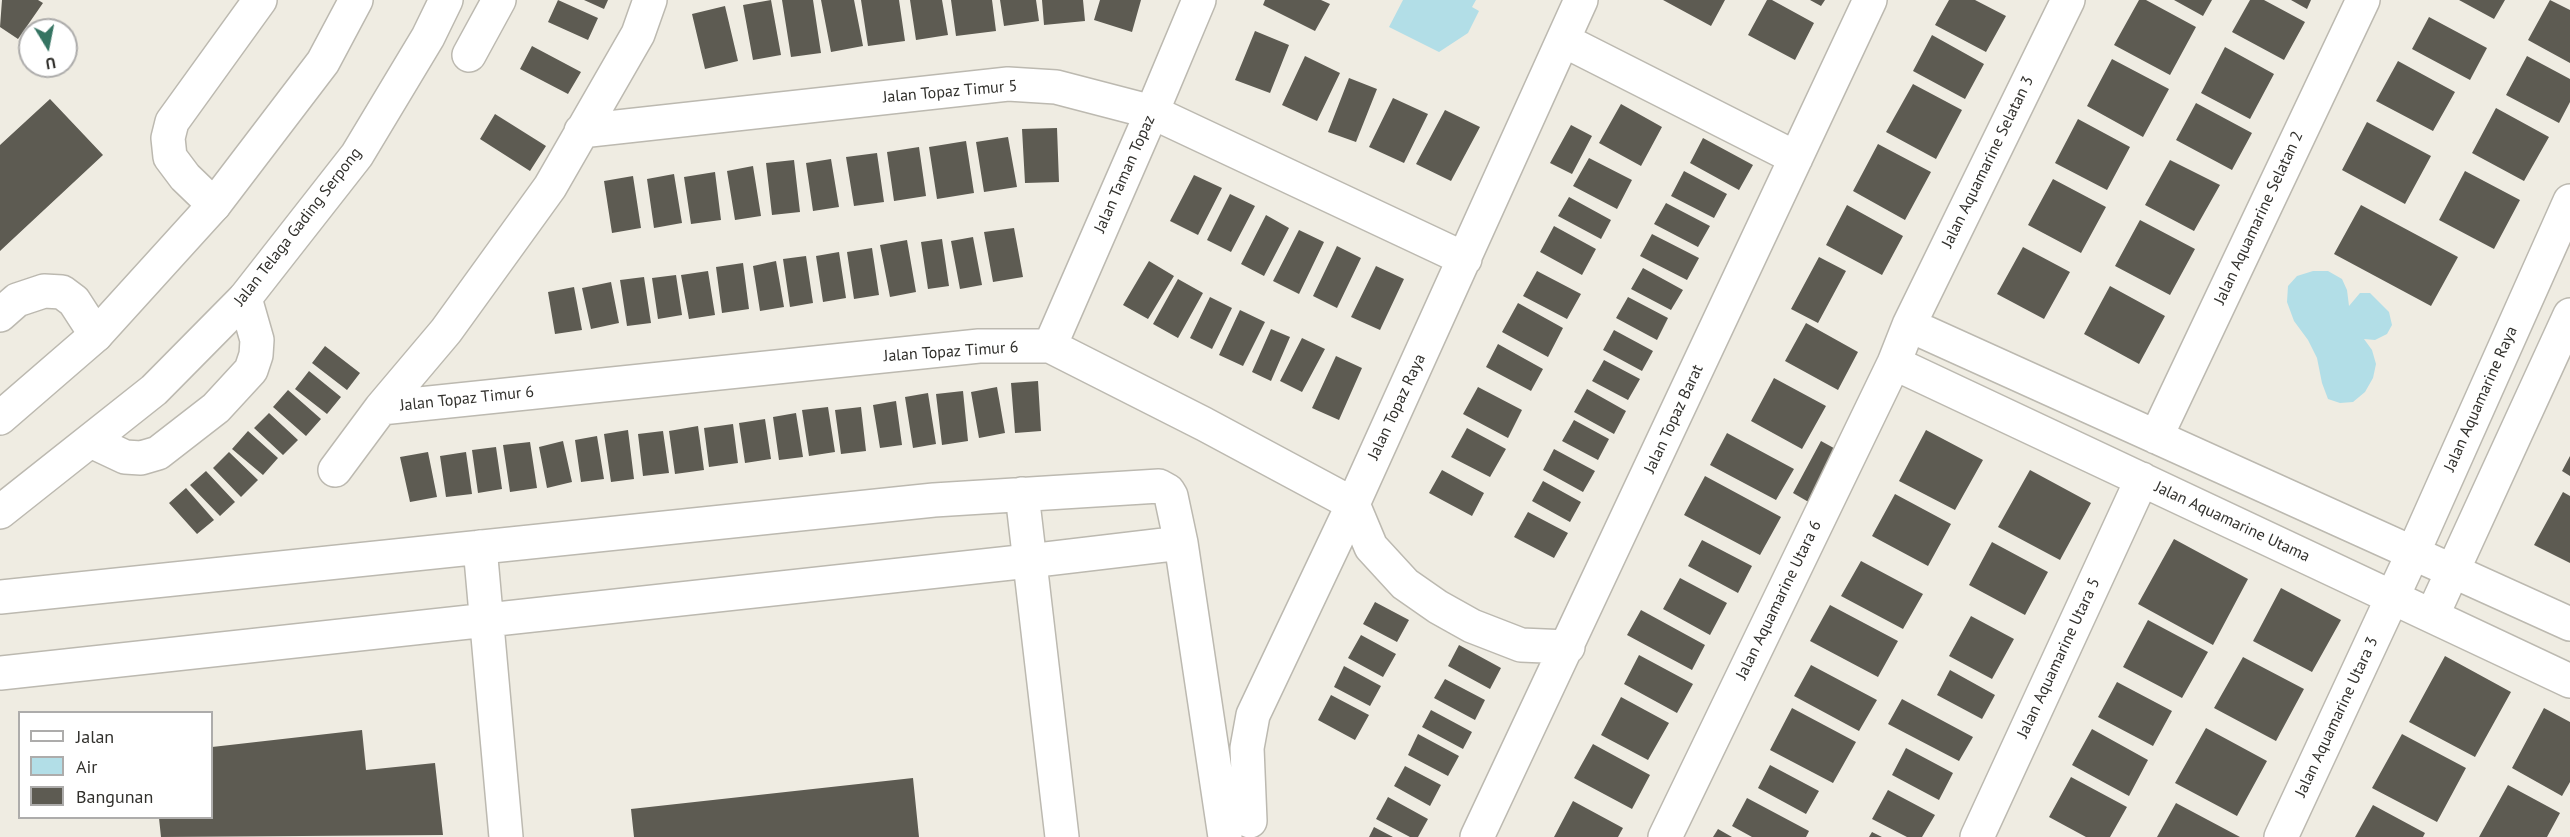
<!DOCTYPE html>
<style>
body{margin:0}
#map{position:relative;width:2570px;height:837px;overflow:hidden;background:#efece2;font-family:"PT Sans",sans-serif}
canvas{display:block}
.legend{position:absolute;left:18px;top:711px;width:195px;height:108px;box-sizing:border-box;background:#fff;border:2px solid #adacab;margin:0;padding:8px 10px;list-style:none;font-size:18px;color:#31302c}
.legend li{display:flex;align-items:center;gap:12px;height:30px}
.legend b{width:30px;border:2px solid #adacab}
.north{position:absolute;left:18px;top:18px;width:60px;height:60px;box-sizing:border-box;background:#fff;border:2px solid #adacab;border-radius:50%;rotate:170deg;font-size:16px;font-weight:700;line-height:24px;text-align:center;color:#31302c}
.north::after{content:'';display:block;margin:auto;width:21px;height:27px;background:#357462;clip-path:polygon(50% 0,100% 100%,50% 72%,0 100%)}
</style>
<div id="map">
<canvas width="2570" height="837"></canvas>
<ul class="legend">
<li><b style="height:8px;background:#fff"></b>Jalan</li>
<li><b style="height:16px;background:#b2dee7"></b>Air</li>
<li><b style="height:16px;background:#5d5b52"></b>Bangunan</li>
</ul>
<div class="north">U</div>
</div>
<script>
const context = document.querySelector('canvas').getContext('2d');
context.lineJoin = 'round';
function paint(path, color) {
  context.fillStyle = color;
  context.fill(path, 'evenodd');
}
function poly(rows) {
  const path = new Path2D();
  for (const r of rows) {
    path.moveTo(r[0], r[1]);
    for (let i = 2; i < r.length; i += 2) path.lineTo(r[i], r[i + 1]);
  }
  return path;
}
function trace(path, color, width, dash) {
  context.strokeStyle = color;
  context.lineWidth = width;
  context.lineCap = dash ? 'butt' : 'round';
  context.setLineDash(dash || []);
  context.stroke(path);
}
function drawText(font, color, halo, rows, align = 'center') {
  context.font = font + ' "PT Sans",sans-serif';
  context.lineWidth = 6;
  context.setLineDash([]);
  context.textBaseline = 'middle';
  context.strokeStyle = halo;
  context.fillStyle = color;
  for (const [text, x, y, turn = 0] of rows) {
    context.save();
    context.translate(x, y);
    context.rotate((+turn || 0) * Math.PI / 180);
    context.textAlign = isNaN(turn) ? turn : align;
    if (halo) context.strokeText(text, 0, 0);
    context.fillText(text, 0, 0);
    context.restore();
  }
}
paint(poly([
 [1403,0,1476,0,1472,7,1479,11,1468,33,1439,52,1389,27],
 [2313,271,2328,271,2342,279,2347,290,2349,306,2360,293,2370,293,2389,312,2392,325,2387,334,2375,340,2364,339,2372,350,2376,364,2373,378,2365,392,2353,402,2340,403,2328,399,2322,383,2317,358,2308,340,2294,321,2287,302,2288,286,2297,276]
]), '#b2dee7');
paint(poly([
 [2,0,38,0,43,3,18,39,0,27],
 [558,0,598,18,588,40,548,22],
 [584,0,608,0,604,9],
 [771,0,781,55,753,60,743,5],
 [782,0,813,0,821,53,791,57],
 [821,0,854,0,863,46,831,52],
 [861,0,899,0,905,41,868,46],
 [910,0,942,0,948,35,916,40],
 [951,0,992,0,996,31,956,36],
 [1000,0,1036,0,1039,21,1004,26],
 [1042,0,1083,0,1085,21,1044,25],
 [1100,0,1141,0,1132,32,1094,20],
 [1265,0,1321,0,1330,4,1315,31,1263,5],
 [1663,0,1725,0,1711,26],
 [1767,0,1772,0,1814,23,1795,60,1748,35],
 [1810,0,1825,0,1821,6],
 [1949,0,1975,0,2006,16,1986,52,1935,25],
 [2139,0,2146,0,2196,27,2170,75,2114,45],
 [2174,0,2212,0,2203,16],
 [2250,0,2264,0,2305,22,2284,60,2232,32],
 [2291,0,2311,0,2307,9],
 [2459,0,2505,0,2494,19],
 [2550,0,2570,10,2570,63,2528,40],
 [725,6,738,61,705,69,692,14],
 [2429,17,2487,48,2470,80,2412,49],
 [1255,31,1289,45,1270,93,1235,80],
 [1932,35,1984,64,1965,99,1913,71],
 [532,46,581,72,568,94,520,69],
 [2225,47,2274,74,2250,119,2201,93],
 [1305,56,1340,73,1317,121,1282,105],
 [2527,56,2570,79,2570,102,2559,123,2506,95],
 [2112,59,2169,89,2143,137,2087,106],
 [2398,61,2455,92,2433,131,2376,101],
 [1349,78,1377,89,1356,142,1328,132],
 [1913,84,1962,110,1936,159,1886,132],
 [1393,98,1428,114,1404,163,1369,147],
 [50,99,103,155,0,251,0,145],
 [2196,103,2252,133,2232,170,2176,140],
 [1621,104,1662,127,1641,166,1599,143],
 [2496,108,2549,137,2524,181,2472,153],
 [1445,110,1480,127,1451,181,1416,164],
 [495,114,546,146,530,171,480,139],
 [2078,119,2130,147,2107,190,2055,163],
 [2367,122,2431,156,2405,204,2342,170],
 [1571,125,1592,136,1572,174,1550,163],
 [1057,128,1059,182,1025,183,1022,129],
 [1008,137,1017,187,984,192,976,142],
 [1703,138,1753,165,1739,190,1690,163],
 [966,141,974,193,937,199,929,147],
 [1878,144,1931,172,1905,220,1853,191],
 [919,147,926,196,894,201,887,152],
 [877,153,884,202,854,206,846,157],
 [1589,158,1632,180,1617,209,1573,186],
 [831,159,839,207,813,211,806,163],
 [794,160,800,212,772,215,766,163],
 [2170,160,2220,185,2194,231,2145,205],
 [753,166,761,216,735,220,727,171],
 [1684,171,1727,194,1714,218,1671,196],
 [2465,171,2520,200,2494,249,2439,220],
 [715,172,721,220,691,224,684,177],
 [674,174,682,223,654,228,647,179],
 [1194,175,1222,188,1198,235,1170,221],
 [633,176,641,228,612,233,604,181],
 [2053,179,2106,207,2081,253,2028,225],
 [1230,194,1255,206,1231,252,1207,240],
 [1569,197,1611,220,1601,239,1558,216],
 [1666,203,1710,226,1698,247,1654,224],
 [1847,205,1903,236,1882,275,1826,245],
 [2361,205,2458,257,2431,306,2334,254],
 [1266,215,1289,228,1264,276,1241,264],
 [2140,220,2195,249,2170,295,2115,266],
 [1554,226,1596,249,1582,275,1540,252],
 [1014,228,1023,277,993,282,984,232],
 [1299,230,1324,242,1299,294,1273,281],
 [1652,234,1699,258,1687,280,1640,256],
 [973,237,982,285,960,289,951,241],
 [942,239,949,286,928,289,921,242],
 [907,240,916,292,890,297,880,245],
 [1337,246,1361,258,1337,308,1313,296],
 [2023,247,2070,272,2044,319,1997,294],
 [872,248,879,295,854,299,847,252],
 [839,252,846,298,823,302,816,256],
 [806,256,813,303,790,307,783,259],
 [1819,257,1846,271,1818,323,1791,309],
 [776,261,784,307,760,311,753,266],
 [1149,261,1174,276,1148,319,1123,305],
 [743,263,749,309,722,313,716,267],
 [1376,266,1404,279,1380,330,1351,317],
 [1643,268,1683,290,1671,310,1631,289],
 [708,271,715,315,689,319,681,275],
 [1537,271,1581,294,1567,319,1523,296],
 [676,275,682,315,658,319,652,278],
 [644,277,651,323,627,326,620,280],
 [1178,279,1203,293,1178,338,1153,324],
 [611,282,619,323,591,329,582,288],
 [2110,286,2165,316,2139,364,2084,334],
 [574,287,582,330,555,334,548,292],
 [1210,297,1232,308,1212,349,1190,338],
 [1628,297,1668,318,1657,340,1616,318],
 [1518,303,1563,328,1548,357,1502,332],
 [1240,310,1265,322,1243,366,1219,355],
 [1806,323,1858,352,1838,390,1785,361],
 [1271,329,1290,337,1271,381,1252,372],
 [1614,330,1653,351,1642,371,1603,350],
 [1302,338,1325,349,1302,392,1280,381],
 [1498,344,1543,369,1531,391,1486,367],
 [325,346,360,373,347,390,312,363],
 [1336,356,1362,368,1339,420,1312,408],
 [1604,360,1640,379,1628,400,1592,381],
 [309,371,341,397,327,414,295,389],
 [1774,378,1826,406,1802,449,1751,421],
 [1038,381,1041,431,1015,433,1011,383],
 [997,387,1005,433,979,438,971,392],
 [1478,387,1522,410,1508,438,1463,414],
 [1587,389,1626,411,1614,434,1574,412],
 [288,390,321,419,306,436,273,407],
 [963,391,968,441,942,445,936,394],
 [928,393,936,444,913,448,905,397],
 [896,401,902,445,880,448,873,405],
 [828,407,835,452,809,456,802,410],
 [861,407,866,451,841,454,835,410],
 [269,413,298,440,283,455,254,428],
 [796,413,803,457,779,460,773,417],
 [765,419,771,459,745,463,739,423],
 [1574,420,1609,439,1598,460,1562,441],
 [733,424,738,463,709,467,704,428],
 [698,426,704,470,675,474,669,431],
 [1467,428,1506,449,1490,477,1451,457],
 [628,430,634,479,611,482,604,434],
 [1926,430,1983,460,1955,510,1899,481],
 [248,431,278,458,263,475,232,449],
 [663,431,669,473,643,476,638,434],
 [1727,433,1794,469,1776,500,1710,465],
 [597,436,604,479,581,482,575,440],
 [563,441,572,482,547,488,539,447],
 [1821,441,1841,452,1812,504,1793,493],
 [530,442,537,488,510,492,503,445],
 [496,447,502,489,478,493,472,450],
 [1554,449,1595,471,1583,492,1543,470],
 [229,452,258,480,241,497,213,468],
 [428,452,437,497,410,502,400,457],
 [466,452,472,494,446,497,440,456],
 [2570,456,2570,476,2562,471],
 [1442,470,1484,493,1472,516,1429,493],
 [2030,470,2091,503,2060,560,1998,527],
 [206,471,235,502,220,516,190,485],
 [1705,476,1781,517,1760,555,1684,515],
 [1543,481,1581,502,1570,522,1532,501],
 [186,488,214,520,197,534,169,503],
 [2563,492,2570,496,2570,563,2534,545],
 [1895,494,1951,524,1928,566,1872,536],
 [1528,512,1568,533,1554,558,1514,537],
 [2174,539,2248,579,2213,645,2138,604],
 [1702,540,1752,566,1738,593,1688,566],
 [1992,542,2048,572,2025,615,1969,585],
 [1861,561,1923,594,1903,629,1841,596],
 [1680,578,1727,603,1710,635,1663,609],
 [2281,588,2341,620,2312,672,2253,641],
 [1375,602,1409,620,1397,642,1363,624],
 [1830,605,1898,641,1878,677,1810,641],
 [1641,610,1705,645,1692,670,1627,635],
 [1971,616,2014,639,1992,679,1949,656],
 [2148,620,2208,652,2182,698,2123,667],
 [1361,635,1396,654,1383,677,1348,658],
 [1459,645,1501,668,1490,689,1448,666],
 [1639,655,1693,684,1677,713,1624,684],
 [2445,656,2511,692,2475,757,2409,722],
 [2243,657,2304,689,2276,741,2214,708],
 [1811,665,1877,700,1859,731,1794,696],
 [1344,666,1381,686,1370,706,1334,687],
 [1950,670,1995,695,1982,719,1937,695],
 [1445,679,1485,700,1475,720,1434,698],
 [2117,682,2172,711,2153,746,2098,717],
 [1331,695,1369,715,1355,740,1318,720],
 [1621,697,1669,723,1648,760,1601,735],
 [1902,699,1973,737,1959,761,1888,724],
 [1792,708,1856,742,1833,783,1770,750],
 [2544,708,2570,722,2570,782,2562,796,2512,768],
 [1431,710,1472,732,1463,749,1422,727],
 [2206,728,2267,761,2237,816,2175,783],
 [2092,729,2148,760,2129,796,2072,765],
 [362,730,366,770,435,763,443,835,161,837,159,818,212,818,212,747],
 [1418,734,1459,756,1448,776,1408,755],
 [2402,734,2466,768,2437,822,2372,788],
 [1593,744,1650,775,1632,809,1574,778],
 [1906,748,1953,773,1939,800,1892,775],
 [1770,765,1819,791,1806,814,1758,788],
 [1405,766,1441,785,1430,806,1394,786],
 [2071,777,2127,807,2110,837,2086,837,2049,817],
 [913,778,919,837,634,837,631,809],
 [2508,785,2560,813,2547,837,2479,837],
 [1888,790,1935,815,1922,837,1907,837,1872,819],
 [1388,797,1428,819,1418,837,1410,837,1376,819],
 [1747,798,1809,831,1806,837,1752,837,1732,826],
 [1573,801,1623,828,1618,837,1554,837],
 [2176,803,2240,837,2157,837],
 [2373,805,2425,833,2423,837,2355,837],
 [1374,827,1393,837,1369,837],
 [1718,829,1732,837,1713,837],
 [1872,832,1882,837,1869,837]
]), '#5d5b52');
const minor = poly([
 [1563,40,1796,158],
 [469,55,499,0],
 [581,131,1008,84,1056,87,1152,112,1465,259],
 [214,205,185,177,170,157,168,138,172,122,260,0],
 [0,315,17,300,44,291,62,292,74,301,96,335],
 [1909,325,2570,624],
 [1050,346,1152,112,1199,0],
 [1894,363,2570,681],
 [381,408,979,346,1050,346,1204,424,1353,504,1371,547,1405,584,1438,607,1472,626,1521,645,1568,647],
 [2156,437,2363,0],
 [91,441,125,457,141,458,158,453,216,408,251,370,256,355,257,340,245,298],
 [335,470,381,408,446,331,550,187,638,34,650,0],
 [1022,494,1062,837],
 [480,547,506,837],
 [0,597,934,500,1159,486,1168,491,1171,496,1181,543,1225,837],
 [2432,616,2570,315],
 [0,673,1029,561,1181,543],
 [1250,821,1247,748,1253,715,1353,504,1581,0],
 [1477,837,1870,0],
 [1665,837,1894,363,1909,325,2068,0],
 [1977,837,2142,479],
 [2281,837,2413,553,2570,201]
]);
const major = poly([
 [0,418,96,335,214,205,323,62,356,0],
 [0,512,154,390,245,298,357,155,428,37,446,0]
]);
trace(minor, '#bcb9b0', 36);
trace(major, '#bcb9b0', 36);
trace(minor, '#fff', 33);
trace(major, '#fff', 33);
drawText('16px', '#31302c', '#fff', [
 ["Jalan Topaz Timur 5",950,92,-5],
 ["Jalan Aquamarine Selatan 3",1988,162,-64],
 ["Jalan Taman Topaz",1125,174,-66],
 ["Jalan Aquamarine Selatan 2",2259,218,-65],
 ["Jalan Telaga Gading Serpong",298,227,-52],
 ["Jalan Topaz Timur 6",951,352,-4],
 ["Jalan Topaz Timur 6",467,399,-6],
 ["Jalan Aquamarine Raya",2481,399,-66],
 ["Jalan Topaz Raya",1397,407,-65],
 ["Jalan Topaz Barat",1674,419,-65],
 ["Jalan Aquamarine Utama",2232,522,25],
 ["Jalan Aquamarine Utara 6",1779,600,-64],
 ["Jalan Aquamarine Utara 5",2059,658,-65],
 ["Jalan Aquamarine Utara 3",2337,717,-65]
]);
</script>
